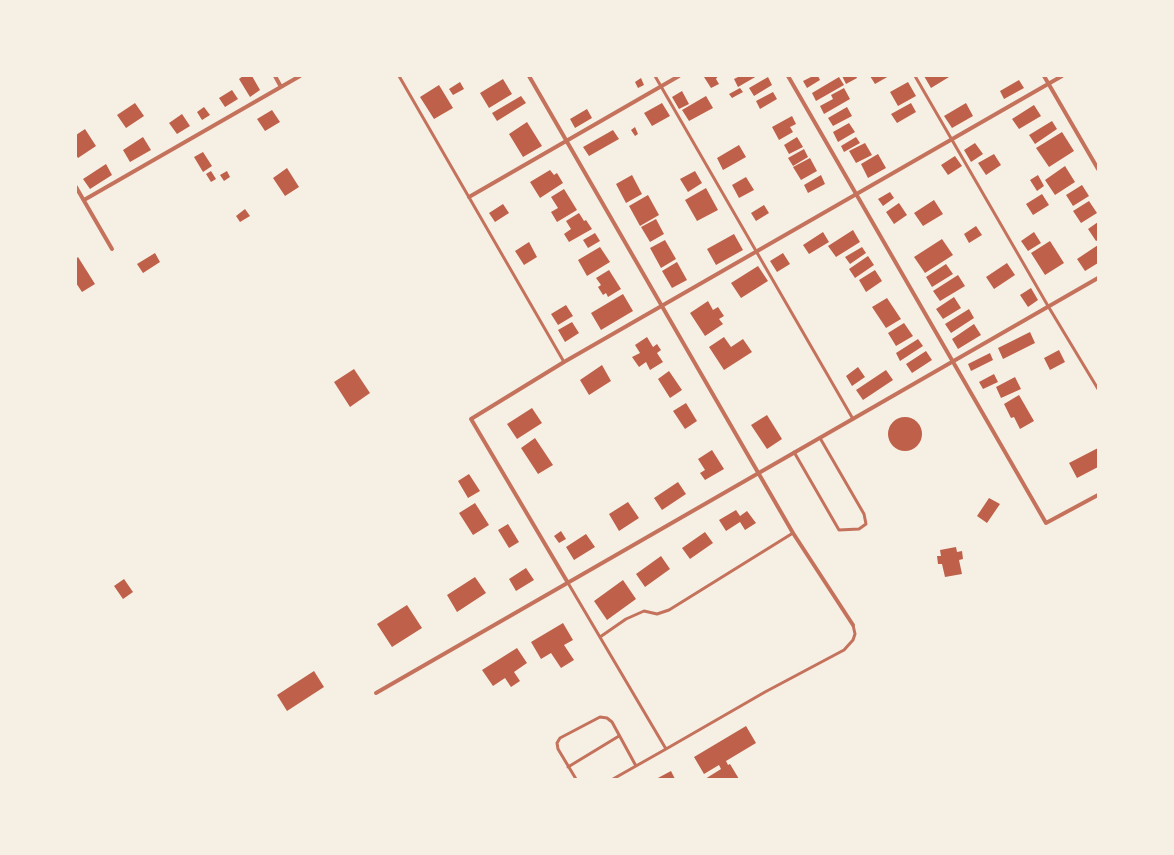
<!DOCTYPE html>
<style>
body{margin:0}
#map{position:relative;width:1174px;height:855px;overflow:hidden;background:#f6efe4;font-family:"PT Sans Narrow",sans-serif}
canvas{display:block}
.frame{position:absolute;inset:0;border:77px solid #f6efe4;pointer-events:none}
</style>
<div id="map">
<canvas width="1174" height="855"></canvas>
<div class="frame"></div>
</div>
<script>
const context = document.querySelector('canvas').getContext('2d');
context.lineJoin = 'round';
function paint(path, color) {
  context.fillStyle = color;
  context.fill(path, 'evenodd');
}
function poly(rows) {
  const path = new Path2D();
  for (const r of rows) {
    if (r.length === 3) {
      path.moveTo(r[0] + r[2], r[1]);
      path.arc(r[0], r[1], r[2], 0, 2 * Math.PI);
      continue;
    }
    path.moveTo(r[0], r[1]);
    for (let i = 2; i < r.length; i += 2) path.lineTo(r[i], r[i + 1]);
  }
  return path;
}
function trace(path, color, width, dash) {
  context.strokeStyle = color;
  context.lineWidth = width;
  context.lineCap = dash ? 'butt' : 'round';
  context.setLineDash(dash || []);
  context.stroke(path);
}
paint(poly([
 [243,76,252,76,260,90,250,97,239,79],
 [718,76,716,79,719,84,711,88,704,77],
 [740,76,757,76,738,87,734,79],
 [813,76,818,76,820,80,807,88,803,81],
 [842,76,856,76,857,78,846,84],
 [870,76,889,76,875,84],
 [924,76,949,76,949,77,931,88],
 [768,77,772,85,754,96,749,88],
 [839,77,844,85,816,101,812,93],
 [641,78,644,85,638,88,635,82],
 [503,79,512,94,489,108,480,93],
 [1019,80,1024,88,1004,99,1000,91],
 [460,82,464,89,453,95,449,89],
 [908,82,916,96,898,106,890,92],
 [439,85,453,108,434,119,420,97],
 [740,88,743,92,732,98,729,94],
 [844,88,850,99,824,114,820,106,833,99,831,95],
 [232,90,238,99,225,107,219,98],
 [682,91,689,104,679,109,672,97],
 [773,92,777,99,760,109,756,101],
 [521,96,526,103,497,121,492,113],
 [706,96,713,108,689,121,682,110],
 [135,103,144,116,126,128,117,115],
 [662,103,670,116,652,126,644,113],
 [911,103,916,112,897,123,891,114],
 [966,103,973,116,952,128,944,116],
 [1034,105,1041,116,1019,129,1012,119],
 [204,107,210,115,202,120,197,112],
 [847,107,852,116,833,126,828,118],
 [587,109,592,118,575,128,570,119],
 [272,110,280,122,265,131,257,119],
 [182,114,190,126,177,134,169,123],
 [792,116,796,124,790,127,793,132,779,140,772,127],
 [1052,121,1057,129,1035,144,1029,135],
 [527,122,542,146,523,157,509,134],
 [849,123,855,132,838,142,833,132],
 [635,127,638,134,635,136,631,130],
 [85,129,96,146,78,158,76,155,76,135],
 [613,130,619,139,589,156,583,147],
 [1062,132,1074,151,1049,167,1036,148],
 [143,137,151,150,130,162,123,150],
 [797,137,803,147,789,154,784,145],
 [856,137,860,143,844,152,841,146],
 [865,143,872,155,856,163,849,151],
 [975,143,983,154,971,162,964,150],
 [739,145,746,157,723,170,717,158],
 [804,149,808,157,793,166,788,158],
 [203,152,212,166,203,172,194,157],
 [878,154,886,168,868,178,861,164],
 [994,154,1001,165,986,175,978,163],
 [955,156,962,166,948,175,941,165],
 [810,158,817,171,801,180,793,167],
 [106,164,112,175,90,189,83,179],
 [1065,166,1075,182,1055,195,1045,180],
 [287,168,299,187,285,196,273,178],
 [550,170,554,175,557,173,563,183,540,198,530,182],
 [211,171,216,179,211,182,206,174],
 [227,171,230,177,224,181,220,175],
 [695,171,702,183,688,192,680,179],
 [632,175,642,194,626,203,616,184],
 [821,175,825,184,808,193,804,185],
 [1038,175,1044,186,1037,191,1030,180],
 [746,177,754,190,739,198,732,185],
 [1082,185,1089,196,1073,206,1066,195],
 [706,188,718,210,697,221,685,200],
 [564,189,577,210,557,222,551,212,558,208,551,197],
 [890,192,894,198,883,206,878,199],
 [1042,194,1049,205,1033,215,1026,204],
 [648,195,659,215,640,226,629,206],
 [934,200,943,214,923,226,914,213],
 [1089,201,1097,213,1081,223,1073,211],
 [899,203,907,215,894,224,886,212],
 [503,204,509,213,495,222,489,213],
 [764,205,769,213,756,221,751,213],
 [245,209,250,216,240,222,236,216],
 [579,213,584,221,586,220,592,229,569,242,564,234,571,229,566,221],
 [656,219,664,234,650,242,641,227],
 [1098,222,1098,240,1096,241,1088,229],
 [976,226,982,235,969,243,964,234],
 [853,230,860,242,836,257,828,246],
 [823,232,829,242,809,254,803,245],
 [1034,232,1041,243,1028,251,1021,241],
 [595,233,600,241,588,248,583,240],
 [734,234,743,250,716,265,707,249],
 [942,239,953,255,925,273,914,257],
 [665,240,676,259,661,268,650,248],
 [1050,241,1064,263,1045,275,1031,253],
 [529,242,537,257,524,265,515,251],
 [1098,245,1098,263,1085,271,1077,259],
 [600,247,610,262,587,276,578,260],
 [862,247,866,253,850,264,845,257],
 [155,253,160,262,143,273,137,264],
 [783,253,790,264,777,272,770,261],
 [868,256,874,265,855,278,849,269],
 [78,257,95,284,82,292,76,283,76,259],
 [677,262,687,280,672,288,662,271],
 [1007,263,1015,275,994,289,986,277],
 [946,264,953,274,932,287,926,277],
 [758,266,768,281,741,298,731,283],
 [609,270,621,289,608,297,606,293,603,295,598,287,601,285,596,278],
 [875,270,882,281,866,292,859,280],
 [958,275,965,286,940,301,933,291],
 [1031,288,1038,300,1028,307,1020,295],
 [623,294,633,311,601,330,591,313],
 [954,297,961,308,943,319,936,309],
 [887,298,901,319,886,328,872,307],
 [708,301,713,310,718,307,724,316,719,319,723,324,705,336,690,313],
 [566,305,573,316,558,325,551,314],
 [969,309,974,318,951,333,945,324],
 [572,322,579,333,565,342,558,330],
 [904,323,913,336,896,346,888,333],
 [974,324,981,335,958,349,952,339],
 [1030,332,1035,343,1003,359,998,348],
 [647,337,653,347,657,344,661,350,657,353,663,362,650,370,646,362,639,367,632,357,640,353,635,345],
 [724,337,731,347,743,339,752,352,724,370,709,347],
 [918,339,923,346,900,361,896,353],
 [1059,350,1065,362,1050,370,1044,358],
 [926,351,932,360,912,373,906,364],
 [990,353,993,360,971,371,968,364],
 [602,365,611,381,589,395,580,380],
 [858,367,865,377,852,386,846,376],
 [354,369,370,393,350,407,334,382],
 [886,370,893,380,863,400,856,390],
 [669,371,682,390,670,398,658,379],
 [994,374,998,382,983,389,979,382],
 [1015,377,1021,389,1001,398,996,387],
 [1019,395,1034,421,1020,429,1014,417,1011,418,1004,404],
 [686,403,697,421,685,429,673,411],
 [532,408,542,423,517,439,507,424],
 [767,415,782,439,767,449,751,425],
 [905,434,17],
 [535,438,553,465,538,474,521,448],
 [1098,448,1098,467,1077,478,1069,463],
 [712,450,724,469,705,480,700,473,705,470,698,459],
 [469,474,480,491,468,498,458,481],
 [678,482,686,494,662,510,654,498],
 [989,498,1000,504,987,523,977,516],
 [628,502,639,518,619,531,609,514],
 [475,503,489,525,473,535,459,513],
 [736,510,740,516,747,511,756,523,745,530,740,522,726,531,719,520],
 [508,524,519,542,509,548,498,530],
 [561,531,566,539,559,543,554,536],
 [705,532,713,543,690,559,682,548],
 [586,534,595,547,574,560,566,547],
 [956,547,957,552,962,551,963,559,959,560,962,574,945,577,942,564,938,564,937,556,941,556,940,550],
 [661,556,670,569,645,587,636,574],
 [526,568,534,580,516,591,509,579],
 [475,577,486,593,457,612,447,595],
 [124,579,133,592,123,599,114,586],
 [623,580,636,599,607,620,594,601],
 [407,605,422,628,392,647,377,624],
 [563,623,573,640,564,645,574,660,561,668,551,653,541,659,531,642],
 [517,648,527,663,514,672,520,681,511,687,505,678,493,686,482,670],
 [314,671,324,687,287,711,277,695],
 [746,726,756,743,726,761,728,765,730,764,739,779,705,779,721,769,719,765,704,774,694,757],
 [671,771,675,779,656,779]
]), '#bf614a');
trace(poly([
 [399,76,564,362],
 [655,76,853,419],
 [915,76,1048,306,1098,389],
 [794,452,839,530,859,529,866,524,864,514,820,438],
 [568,583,666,749,613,779],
 [600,637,626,619,644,611,657,614,669,610,793,533],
 [666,749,765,692,844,650,853,640,855,634,853,625],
 [568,767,619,736],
 [576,779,558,749,557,743,560,738,600,717,607,718,612,722,636,766]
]), '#c5725c', 3);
trace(poly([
 [275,76,281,87],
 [529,76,793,533,853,625],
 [788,76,1046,523,1098,495],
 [1044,76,1098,169],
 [76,187,112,249],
 [469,197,679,76],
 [84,200,300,76],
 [568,583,471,419,564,362,1062,76],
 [376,693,1098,278]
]), '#c5725c', 4);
</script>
